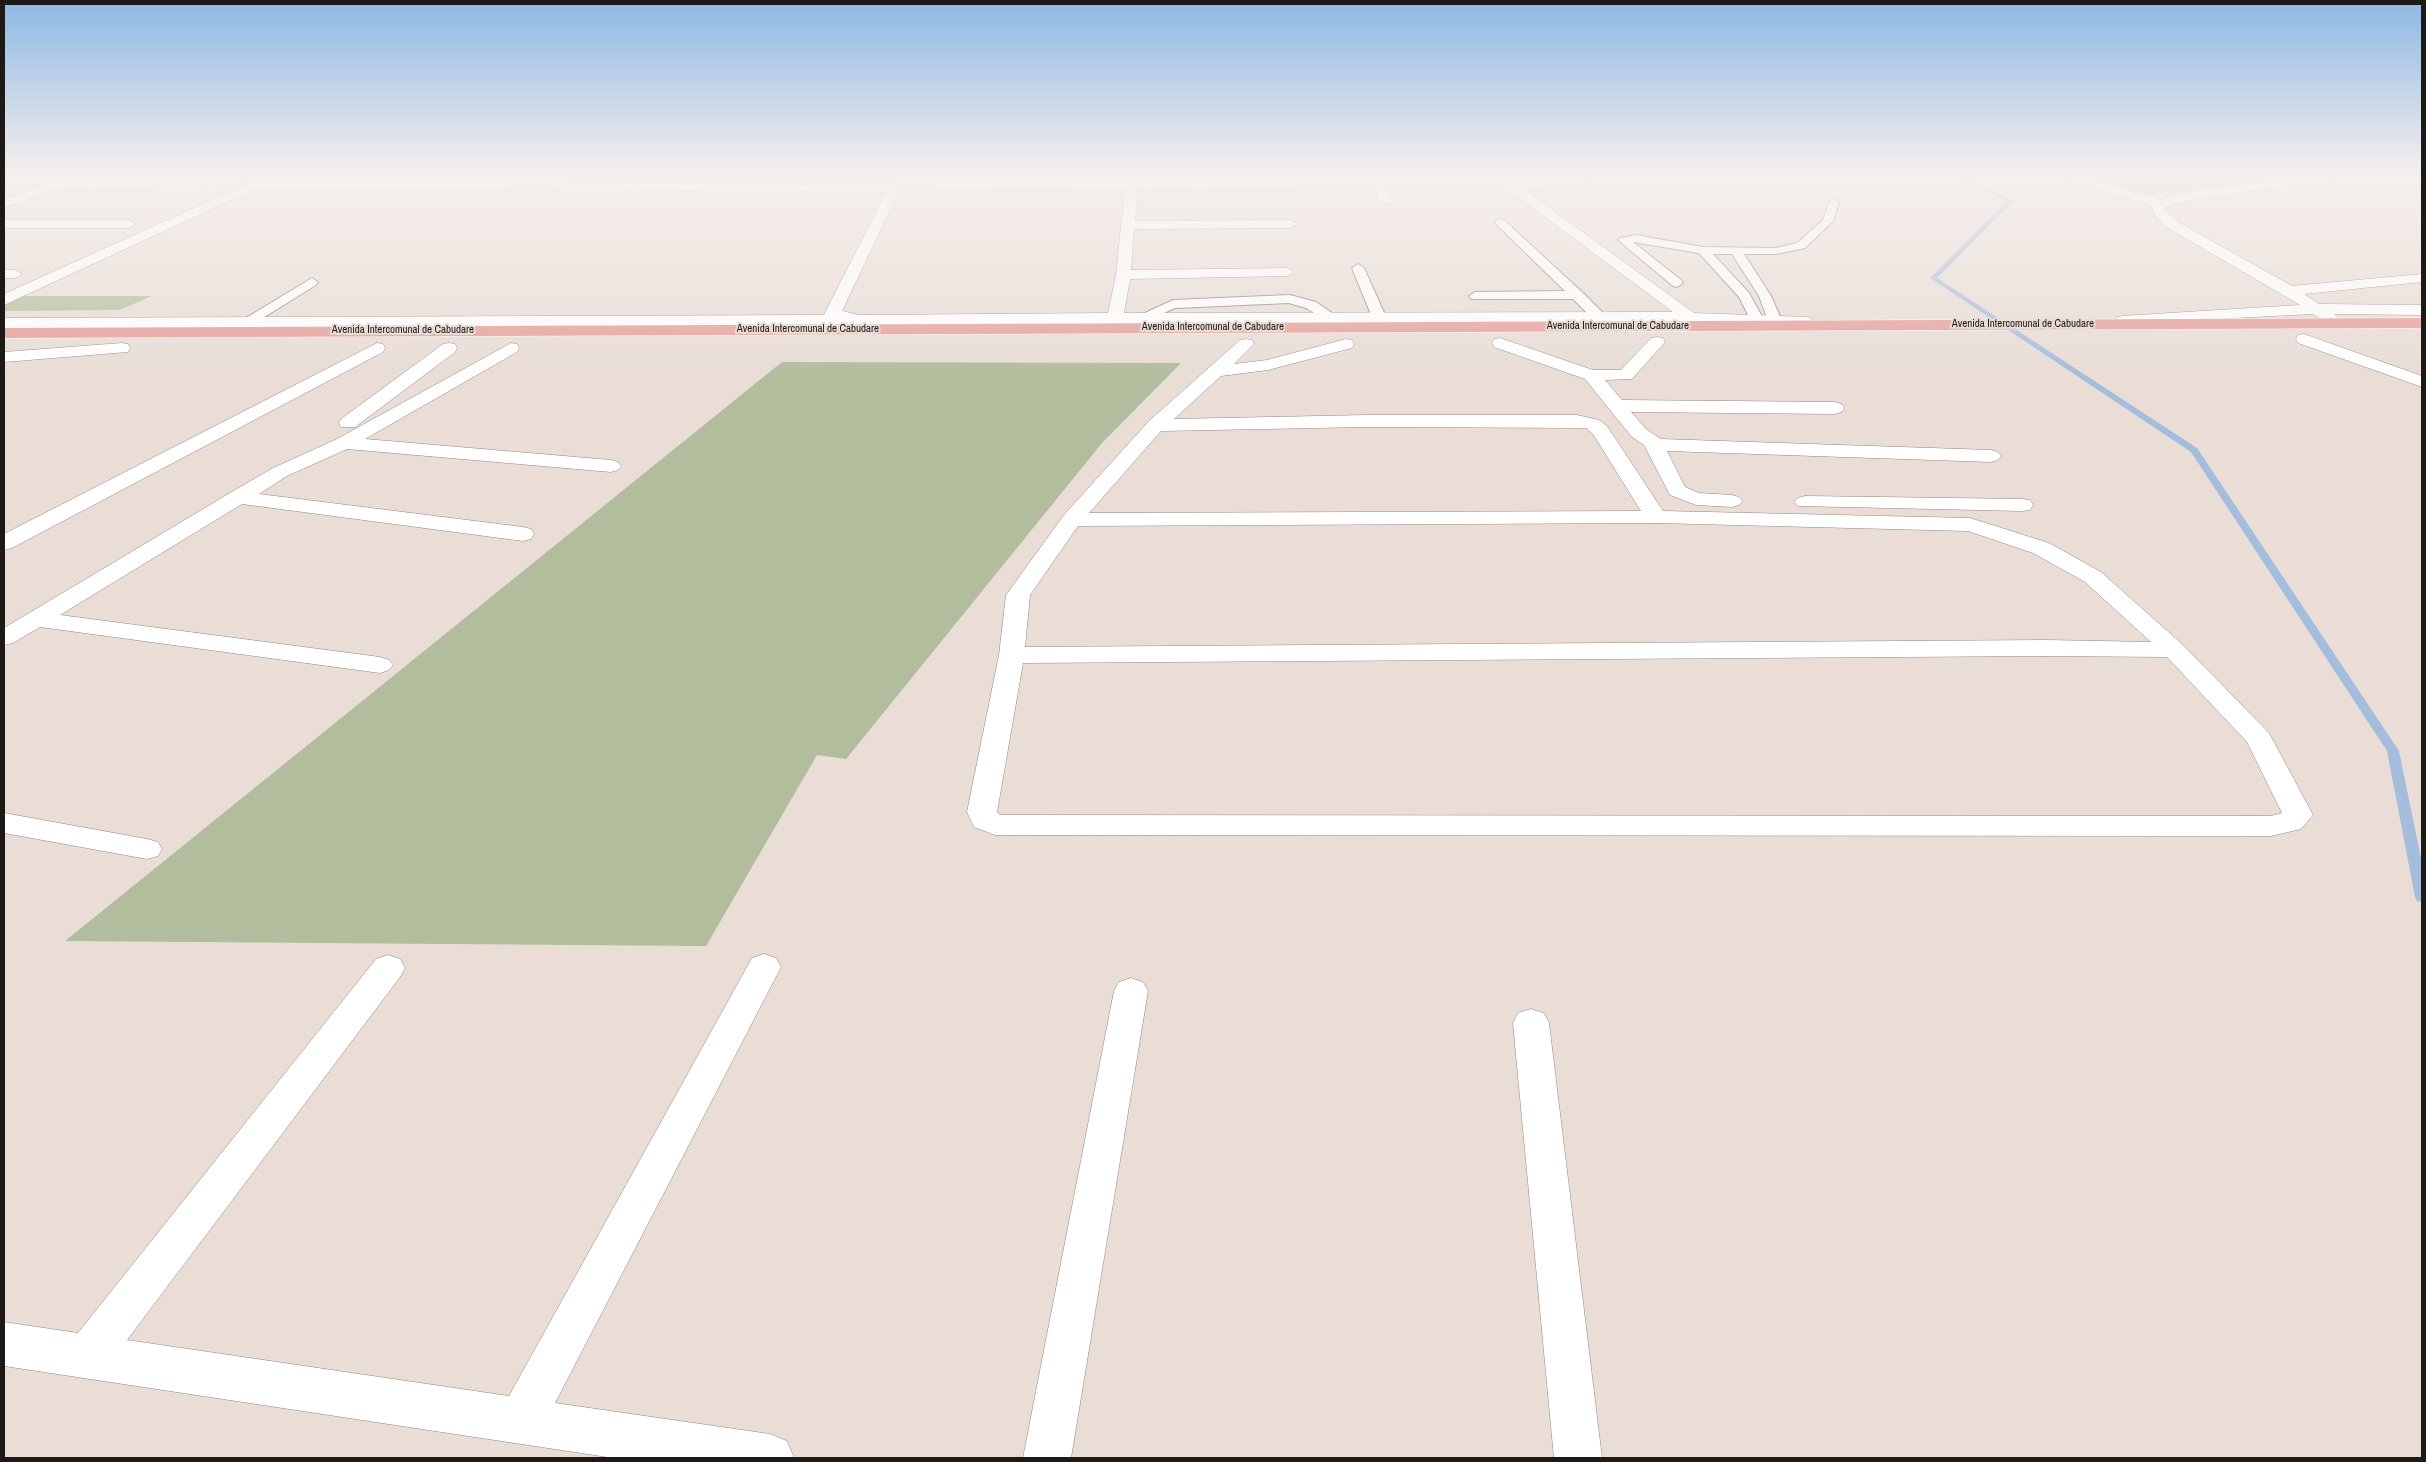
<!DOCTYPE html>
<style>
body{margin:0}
#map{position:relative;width:2426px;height:1462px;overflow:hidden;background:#e9ddd6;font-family:"Archivo Narrow",sans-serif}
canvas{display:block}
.frame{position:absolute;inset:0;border:5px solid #1d1916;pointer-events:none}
</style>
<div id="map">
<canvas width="2426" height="1462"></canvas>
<div class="frame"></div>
</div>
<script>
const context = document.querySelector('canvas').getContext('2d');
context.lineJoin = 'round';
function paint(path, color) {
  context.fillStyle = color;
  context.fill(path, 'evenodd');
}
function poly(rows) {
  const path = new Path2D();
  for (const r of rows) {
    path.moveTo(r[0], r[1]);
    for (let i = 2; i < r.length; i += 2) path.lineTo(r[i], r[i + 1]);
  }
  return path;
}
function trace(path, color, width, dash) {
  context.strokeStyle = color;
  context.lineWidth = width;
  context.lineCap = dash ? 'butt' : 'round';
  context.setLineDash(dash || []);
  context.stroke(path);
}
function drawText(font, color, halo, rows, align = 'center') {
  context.font = font + ' "Archivo Narrow",sans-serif';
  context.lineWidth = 4;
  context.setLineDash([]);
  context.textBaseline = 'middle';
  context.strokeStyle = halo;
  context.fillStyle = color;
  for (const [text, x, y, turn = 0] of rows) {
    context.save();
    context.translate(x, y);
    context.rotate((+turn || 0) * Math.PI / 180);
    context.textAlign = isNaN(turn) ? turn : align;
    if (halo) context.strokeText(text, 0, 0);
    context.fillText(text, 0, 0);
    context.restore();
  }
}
paint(poly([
 [2084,173,2295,173,2147,195],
 [14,296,152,296,120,310,4,311,4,300],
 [782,362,1181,363,1102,443,846,759,817,755,706,946,65,941]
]), '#b1bd9c');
paint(poly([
 [1951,173,1956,173,2014,201,1937,278,2197,448,2399,751,2422,863,2422,902,2417,901,2415,897,2387,751,2191,452,1930,278,2007,201,1951,173]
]), '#a5bddc');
const service = poly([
 [1834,199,1839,202,1833,221,1805,248,1776,254,1744,254,1771,296,1782,321,1775,325,1768,321,1759,296,1732,254,1713,254,1749,293,1764,320,1762,323,1752,323,1739,297,1699,253,1633,242,1681,280,1683,283,1677,287,1673,286,1618,240,1620,238,1636,235,1703,247,1776,248,1797,243,1823,220,1829,202,1834,199],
 [1500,219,1504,220,1582,292,1604,314,1606,317,1604,320,1594,320,1573,299,1471,299,1469,296,1475,292,1565,291,1496,224,1495,222,1500,219],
 [1358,264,1364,268,1386,317,1384,320,1374,320,1372,317,1352,268,1358,264],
 [312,278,318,282,316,285,253,324,248,325,241,321,312,278],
 [1290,295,1316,302,1339,318,1337,321,1327,321,1306,308,1289,303,1175,308,1146,321,1136,321,1134,318,1173,300,1290,295]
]);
const minor = poly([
 [20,173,37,173,35,176,4,186,4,178,20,173],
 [271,173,286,173,272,181,509,180,515,184,509,188,257,188,4,305,4,294,271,173],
 [1127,173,1139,173,1138,181,1299,179,1305,183,1299,187,1138,188,1135,221,1290,220,1297,224,1290,228,1134,229,1131,270,1287,268,1294,272,1287,276,1130,279,1124,313,1673,312,1510,191,1492,173,1504,173,1517,184,1580,173,1604,173,1598,177,1525,190,1694,313,1808,317,1816,322,1808,327,1638,321,4,328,4,318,824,315,886,192,553,190,551,187,557,183,892,184,900,189,842,311,859,315,1108,313,1116,275,1125,188,935,190,929,186,935,182,1126,181,1127,173],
 [1367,173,1379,173,1392,200,1391,203,1381,203,1367,173],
 [2054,173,2071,173,2160,200,2183,193,2324,173,2351,173,2345,177,2185,201,2164,208,2178,222,2292,286,2422,274,2422,282,2304,294,2319,304,2422,305,2422,315,2334,314,2343,322,2335,327,2313,314,2116,324,2114,321,2116,318,2122,316,2300,305,2168,228,2157,218,2152,208,2153,206,2056,176,2054,173],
 [74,174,78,175,79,180,222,178,228,182,222,186,59,188,4,208,4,200,74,174],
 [4,220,129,220,136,224,129,228,4,228,4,220],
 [4,270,15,270,22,274,15,278,4,278,4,270],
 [2304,334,2422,376,2422,387,2298,343,2296,339,2298,335,2304,334],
 [1657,337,1663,338,1665,342,1632,379,1605,380,1622,400,1835,402,1842,404,1844,408,1842,412,1835,414,1631,412,1646,429,1661,439,1991,450,1998,452,2001,456,1998,460,1991,462,1667,451,1685,487,1699,493,1732,495,1739,497,1743,501,1739,505,1732,507,1696,505,1670,495,1644,445,1632,437,1585,379,1494,347,1492,343,1494,339,1500,338,1593,370,1621,370,1651,338,1657,337],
 [1246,339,1252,340,1254,344,1234,364,1267,360,1346,339,1352,340,1354,344,1352,348,1268,370,1221,376,1174,419,1367,415,1577,415,1599,420,1607,426,1663,511,1970,518,2049,543,2101,572,2183,645,2269,733,2313,815,2301,829,2271,836,995,835,974,827,967,812,999,655,1006,595,1064,515,1149,421,1240,340,1246,339],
 [1367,427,1586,428,1593,434,1641,511,1089,513,1161,431,1367,427],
 [1656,523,1968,531,2033,553,2085,582,2151,642,2047,640,1025,647,1030,595,1078,526,1656,523],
 [2047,656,2167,657,2247,742,2282,813,2271,816,1000,815,997,812,1023,663,2047,656],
 [122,343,128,344,130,348,128,352,4,362,4,352,122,343],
 [377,343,383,344,385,348,383,352,12,548,4,550,4,534,377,343],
 [449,343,455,344,457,348,455,352,355,427,341,427,339,423,341,419,443,344,449,343],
 [511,343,517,344,519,348,517,352,365,439,611,460,618,462,621,466,618,470,611,472,347,449,287,476,259,494,523,527,531,529,534,534,531,539,523,541,242,504,60,615,380,657,389,660,393,665,389,670,380,673,40,627,13,643,4,645,4,628,230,493,273,468,337,439,511,343],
 [1805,496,2022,499,2030,500,2033,505,2030,510,2022,511,1798,506,1794,502,1798,498,1805,496],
 [4,813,147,839,158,842,162,849,158,856,147,859,4,833,4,813],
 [764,954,776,958,781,967,555,1403,770,1434,787,1441,794,1458,614,1458,4,1366,4,1322,78,1333,376,959,388,955,400,959,405,968,400,977,127,1340,509,1396,752,958,764,954],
 [1131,978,1143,982,1148,991,1071,1458,1023,1458,1114,991,1119,982,1131,978],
 [1531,1009,1544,1013,1549,1023,1602,1458,1554,1458,1513,1023,1518,1013,1531,1009]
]);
const trunk = poly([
 [2422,318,2422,328,4,338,4,328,2422,318]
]);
trace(service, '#928781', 2);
trace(minor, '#928781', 1);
trace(trunk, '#fff', 1);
paint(service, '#fff');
paint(minor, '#fff');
paint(trunk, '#e69f9a');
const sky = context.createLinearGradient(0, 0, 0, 377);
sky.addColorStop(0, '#8db8e3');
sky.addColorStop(0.46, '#f5f0ed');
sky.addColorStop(1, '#f5f0ed00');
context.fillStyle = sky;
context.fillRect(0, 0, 2426, 377);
drawText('11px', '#1d1916', '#e9ddd6', [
 ["Avenida Intercomunal de Cabudare",2023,324],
 ["Avenida Intercomunal de Cabudare",1618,326],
 ["Avenida Intercomunal de Cabudare",1213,327],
 ["Avenida Intercomunal de Cabudare",808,329],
 ["Avenida Intercomunal de Cabudare",403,330]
]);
</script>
